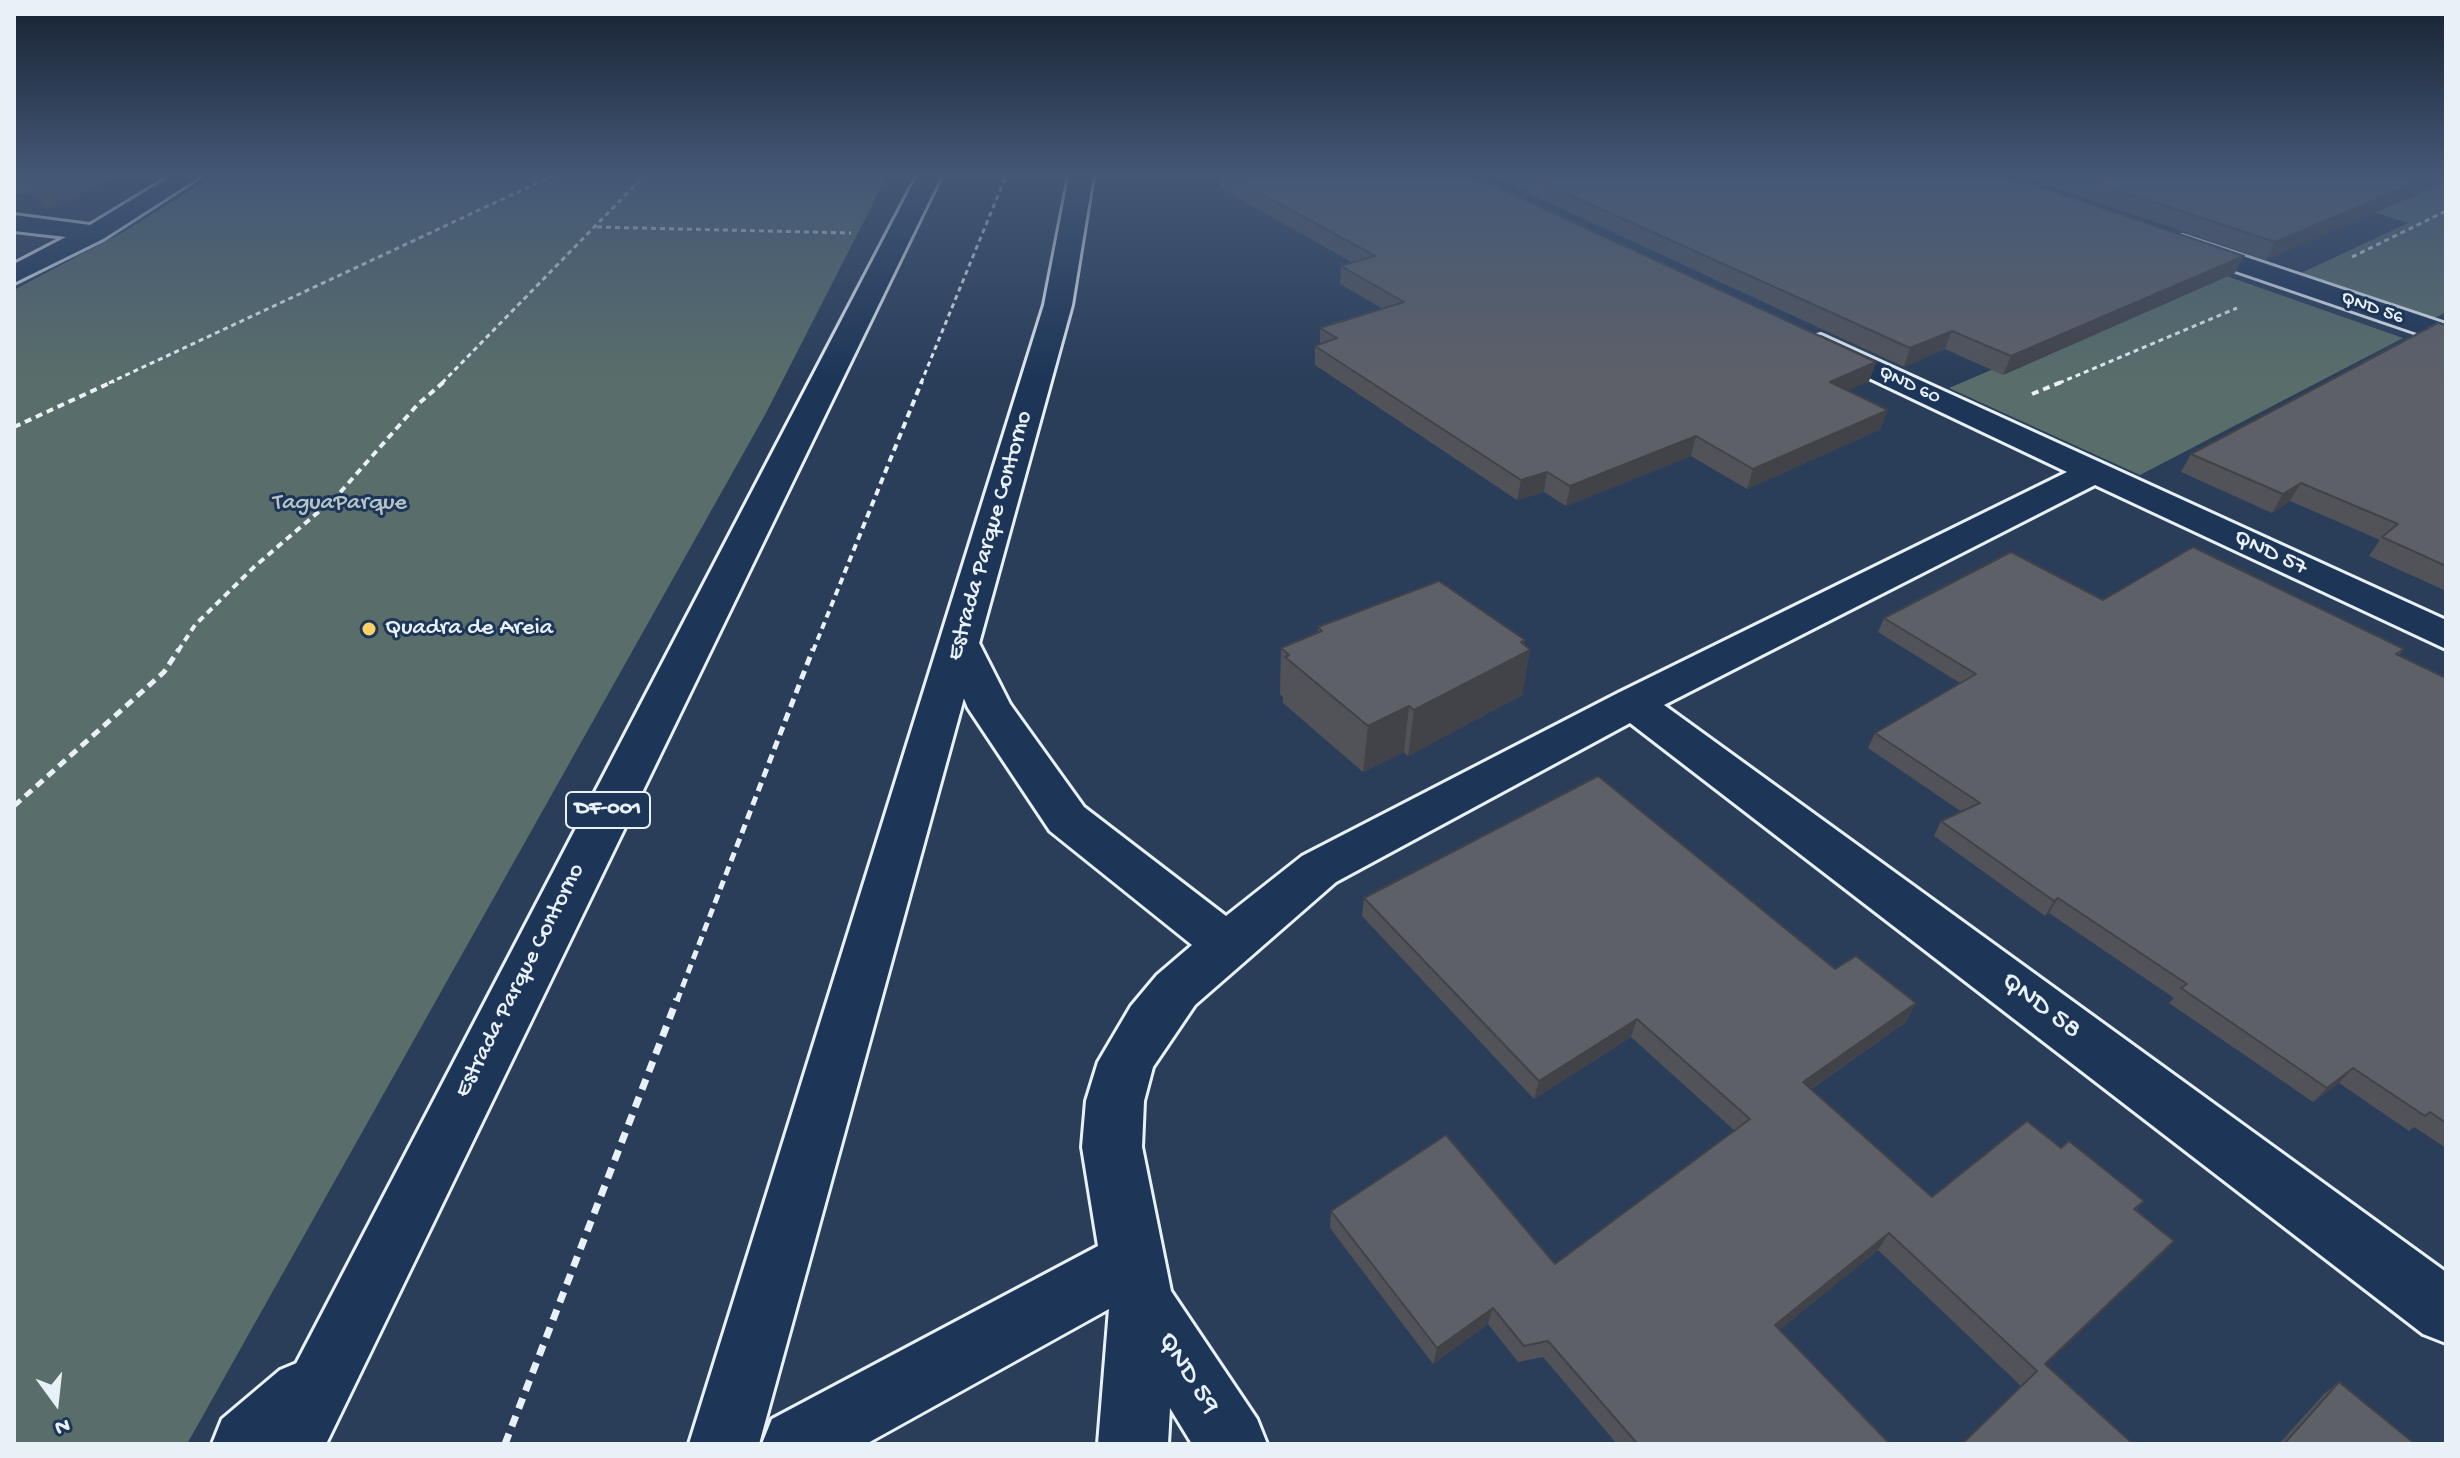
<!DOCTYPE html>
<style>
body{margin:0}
#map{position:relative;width:2460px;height:1458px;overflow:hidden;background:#2a3e5a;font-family:"Gochi Hand",sans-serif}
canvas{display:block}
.frame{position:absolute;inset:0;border:16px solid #e8f1f8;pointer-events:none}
.north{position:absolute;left:16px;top:1362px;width:80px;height:80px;-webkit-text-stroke:6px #1d3557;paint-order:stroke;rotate:165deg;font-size:22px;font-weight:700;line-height:32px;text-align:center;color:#e8f1f8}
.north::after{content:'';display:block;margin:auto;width:28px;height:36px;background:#e8f1f8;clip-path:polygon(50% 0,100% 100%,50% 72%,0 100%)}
</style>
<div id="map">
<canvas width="2460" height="1458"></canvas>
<div class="frame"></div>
<div class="north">N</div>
</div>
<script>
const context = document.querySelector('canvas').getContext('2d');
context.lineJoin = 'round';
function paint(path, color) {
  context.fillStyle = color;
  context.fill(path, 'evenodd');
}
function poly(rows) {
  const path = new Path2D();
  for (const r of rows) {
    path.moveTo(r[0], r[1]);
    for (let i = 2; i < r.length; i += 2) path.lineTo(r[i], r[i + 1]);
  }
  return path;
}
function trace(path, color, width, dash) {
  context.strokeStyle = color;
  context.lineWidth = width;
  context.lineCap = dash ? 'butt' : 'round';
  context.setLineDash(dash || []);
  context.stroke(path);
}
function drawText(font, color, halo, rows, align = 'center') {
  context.font = font + ' "Gochi Hand",sans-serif';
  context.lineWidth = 6;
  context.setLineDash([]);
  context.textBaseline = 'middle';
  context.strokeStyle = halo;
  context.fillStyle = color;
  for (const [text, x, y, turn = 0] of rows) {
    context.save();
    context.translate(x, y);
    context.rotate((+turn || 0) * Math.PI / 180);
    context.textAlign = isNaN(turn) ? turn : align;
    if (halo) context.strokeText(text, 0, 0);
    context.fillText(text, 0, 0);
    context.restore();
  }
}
paint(poly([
 [213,176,887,176,766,413,187,1444,14,1444,14,290,123,232],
 [2446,180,2446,312,2433,319,2299,274,2408,223,2374,212],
 [2218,273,2403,338,2140,475,1949,388]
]), '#596e6a');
const minor = poly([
 [171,176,201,176,103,239,14,283,14,264,66,237,14,231,14,215,90,225,171,176],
 [2183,236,2446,324,2446,343,2174,250,2170,244,2174,238,2183,236],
 [1821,335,2446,620,2446,649,2095,485,1664,705,2446,1272,2446,1343,2423,1334,1630,723,1336,882,1195,1005,1153,1067,1144,1101,1142,1147,1171,1291,1257,1419,1267,1444,1192,1444,1170,1408,1168,1444,1098,1444,1109,1309,866,1444,762,1444,772,1419,1098,1246,1082,1147,1086,1101,1098,1062,1131,1006,1157,975,1192,945,1050,831,968,708,940,642,946,633,960,629,974,633,1010,704,1084,807,1226,916,1302,856,1618,693,2067,472,1810,350,1806,344,1810,338,1821,335],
 [304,1360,328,1370,338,1394,328,1418,299,1444,212,1444,222,1419,280,1370,304,1360]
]);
const highway = poly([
 [917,176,941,176,326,1444,254,1444,917,176],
 [1069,176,1093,176,1072,305,759,1444,689,1444,1044,305,1069,176]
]);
trace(minor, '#e8f1f8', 6);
trace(highway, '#e8f1f8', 6);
trace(poly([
 [597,227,851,233],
 [2352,257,2446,211],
 [109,383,552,176],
 [442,383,644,176],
 [921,383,1006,176],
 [2059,383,2237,308]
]), '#e8f1f8', 3, [5, 4]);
trace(poly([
 [2032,394,2064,381],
 [14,427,114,381],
 [178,651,195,625,254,567,337,496,418,404,445,381],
 [813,651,922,381]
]), '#e8f1f8', 4, [7, 5]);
trace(poly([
 [14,806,164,672,179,649],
 [677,1001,813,649]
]), '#e8f1f8', 5, [9, 6]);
trace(poly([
 [505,1444,677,999]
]), '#e8f1f8', 7, [11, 8]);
paint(minor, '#1d3557');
paint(highway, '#1d3557');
paint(poly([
 [14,176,119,176,46,210,37,195,14,193],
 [1219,176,1473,176,1876,362,1869,381,1848,390,1881,429,1747,489,1691,456,1566,506,1544,492,1517,500,1315,365,1315,346,1320,344,1320,328,1383,309,1340,284,1341,266,1353,263,1219,187],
 [1491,176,2006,176,2235,273,2003,375,1945,349,1904,367],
 [2021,176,2446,176,2266,260],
 [2446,325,2446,591,2369,556,2380,540,2290,501,2272,513,2181,472,2191,454],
 [2103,600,2404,649,2399,655,2446,678,2446,1148,2414,1127,2409,1131,2339,1083,2313,1102,2169,1003,2174,998,2049,913,2045,916,1934,836,1941,821,1962,812,1868,748,1875,733,1960,683,1878,632,1884,618],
 [1318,627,1524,645,1530,650,1522,695,1408,756,1404,752,1363,772,1283,703,1283,697,1280,694,1281,648,1318,632],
 [1364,898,1835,969,1906,1022,1811,1089,1932,1197,2061,1148,2144,1201,2136,1210,2174,1241,2158,1258,2021,1386,1878,1250,1779,1330,1890,1444,1617,1444,1543,1357,1518,1362,1488,1324,1433,1364,1330,1228,1331,1211,1555,1264,1735,1131,1631,1037,1534,1099,1362,916],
 [2339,1382,2415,1444,2279,1444,2324,1394]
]), '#515359');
paint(poly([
 [38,176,119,176,46,210,28,181],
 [2432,176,2446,176,2446,182,2266,260,2275,242],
 [2244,256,2235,273,2003,375,2011,356],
 [1952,331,1945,349,1904,367,1910,348],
 [1876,362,1869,381,1823,401,1830,382],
 [1888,410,1881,429,1747,489,1753,469],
 [1696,436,1691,456,1566,506,1570,486],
 [1547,472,1544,492,1517,500,1521,480],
 [2301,483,2290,501,2272,513,2283,494],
 [1525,640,1522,654,1530,650,1522,695,1408,756,1414,710],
 [1409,706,1404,752,1363,772,1368,726],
 [2058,898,2049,913,2045,916,2054,901],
 [1916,1003,1906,1022,1794,1100,1803,1082],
 [1637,1019,1631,1037,1534,1099,1539,1081],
 [2353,1068,2339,1083,2313,1102,2327,1088],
 [1889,1233,1878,1250,1765,1341,1775,1325],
 [2174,1241,2158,1258,2030,1380,2045,1364],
 [1493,1308,1488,1324,1433,1364,1437,1348]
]), '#424349');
const building = poly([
 [28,176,38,176,28,181,28,176],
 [1229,176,1473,176,1876,362,1830,382,1888,410,1753,469,1696,436,1570,486,1547,472,1521,480,1315,346,1337,338,1320,328,1404,302,1341,266,1375,256,1229,176],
 [1528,176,2007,176,2244,256,2011,356,1952,331,1910,348,1528,176],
 [2075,176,2432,176,2275,242,2075,176],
 [2438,323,2446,325,2446,566,2382,537,2398,524,2301,483,2283,494,2191,454,2438,323],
 [2193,547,2404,649,2396,654,2446,678,2446,1123,2430,1112,2425,1116,2353,1068,2327,1088,2181,988,2187,984,2058,898,2054,901,1941,821,1980,803,1875,733,1976,674,1884,618,2011,552,2103,600,2193,547],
 [1439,581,1525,640,1521,642,1530,650,1414,710,1409,706,1368,726,1285,657,1289,655,1281,648,1322,631,1318,627,1439,581],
 [1598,776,1835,969,1856,956,1916,1003,1803,1082,1932,1197,2027,1121,2061,1148,2069,1141,2144,1201,2134,1209,2174,1241,2045,1364,2133,1444,1962,1444,2037,1371,1889,1233,1775,1325,1890,1444,1633,1444,1636,1442,1548,1341,1524,1346,1493,1308,1437,1348,1331,1211,1446,1135,1555,1264,1750,1119,1637,1019,1539,1081,1364,898,1598,776],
 [2339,1382,2415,1444,2284,1444,2339,1382]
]);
paint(building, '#5e6068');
trace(building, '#424349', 2);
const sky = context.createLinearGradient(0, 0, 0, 381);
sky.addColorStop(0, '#172232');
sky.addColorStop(0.46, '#445876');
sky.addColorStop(1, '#44587600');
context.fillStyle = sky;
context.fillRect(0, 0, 2460, 381);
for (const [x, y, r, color] of [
 [369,629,8,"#ffd166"]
]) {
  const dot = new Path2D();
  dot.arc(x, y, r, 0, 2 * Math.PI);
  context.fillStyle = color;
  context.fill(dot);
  trace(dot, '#1d3557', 3);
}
drawText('20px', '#e8f1f8', '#1d3557', [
 ["QND 56",2372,309,19],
 ["QND 60",1909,386,25]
]);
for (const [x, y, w] of [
 [608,810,84]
]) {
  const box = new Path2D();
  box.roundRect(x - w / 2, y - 18, w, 36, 6);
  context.fillStyle = '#1d3557';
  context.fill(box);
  trace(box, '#e8f1f8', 2);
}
drawText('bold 22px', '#e8f1f8', null, [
 ["DF-001",608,810]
]);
drawText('24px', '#b6c3c6', '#1d3557', [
 ["TaguaParque",340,504]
]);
drawText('24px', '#e8f1f8', '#1d3557', [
 ["Estrada Parque Contorno",991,536,-74],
 ["QND 57",2270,554,25],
 ["Estrada Parque Contorno",521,981,-63]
]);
drawText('24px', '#e8f1f8', '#1d3557', [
 ["Quadra de Areia",385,629]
], 'left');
drawText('28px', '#e8f1f8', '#1d3557', [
 ["QND 58",2040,1007,37],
 ["QND 59",1187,1374,57]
]);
</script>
